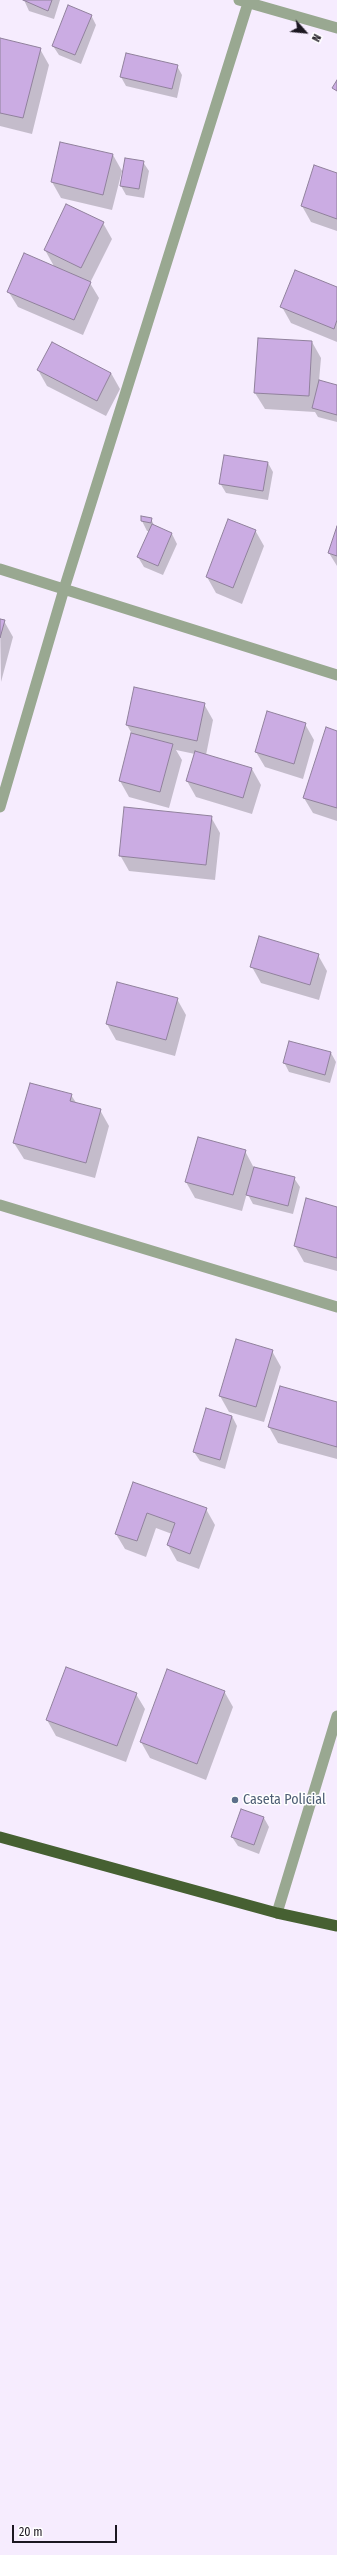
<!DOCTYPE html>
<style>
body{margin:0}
#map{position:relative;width:337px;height:2555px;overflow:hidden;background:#f6ecfe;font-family:"Fira Sans Condensed",sans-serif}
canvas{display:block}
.north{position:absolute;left:285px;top:12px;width:40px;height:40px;-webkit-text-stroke:3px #fff;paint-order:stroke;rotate:117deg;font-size:11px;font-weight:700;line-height:16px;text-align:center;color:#1c1721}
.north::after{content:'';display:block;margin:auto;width:14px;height:18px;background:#1c1721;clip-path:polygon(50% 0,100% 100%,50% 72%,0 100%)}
.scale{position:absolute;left:12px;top:2525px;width:105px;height:18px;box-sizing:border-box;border:2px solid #1c1721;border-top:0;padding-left:5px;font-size:12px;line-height:14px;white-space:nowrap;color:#1c1721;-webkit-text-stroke:3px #fff;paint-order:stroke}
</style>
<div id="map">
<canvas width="337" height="2555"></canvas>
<div class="north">N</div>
<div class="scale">20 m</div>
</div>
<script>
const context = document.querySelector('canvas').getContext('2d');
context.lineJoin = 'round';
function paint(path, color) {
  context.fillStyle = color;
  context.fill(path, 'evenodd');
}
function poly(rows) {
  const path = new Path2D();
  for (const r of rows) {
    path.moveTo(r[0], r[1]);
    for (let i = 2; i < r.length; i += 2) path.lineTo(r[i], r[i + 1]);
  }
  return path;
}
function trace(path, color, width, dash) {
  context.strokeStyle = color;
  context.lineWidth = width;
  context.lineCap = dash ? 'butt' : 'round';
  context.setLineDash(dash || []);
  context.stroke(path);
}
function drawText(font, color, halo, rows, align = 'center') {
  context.font = font + ' "Fira Sans Condensed",sans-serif';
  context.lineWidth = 3;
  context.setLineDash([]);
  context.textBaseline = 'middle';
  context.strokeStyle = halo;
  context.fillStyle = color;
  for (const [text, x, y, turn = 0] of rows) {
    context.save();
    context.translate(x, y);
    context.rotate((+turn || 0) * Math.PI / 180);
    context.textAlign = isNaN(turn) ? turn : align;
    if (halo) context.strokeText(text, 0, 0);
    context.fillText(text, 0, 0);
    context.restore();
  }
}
paint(poly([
 [24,0,60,0,54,19,29,11],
 [91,15,96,25,81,64,59,55,53,46],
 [0,39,40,49,49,65,32,134,0,126],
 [177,66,182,75,177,98,126,86,121,77],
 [113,155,122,171,112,210,61,198,52,182],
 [143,162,149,171,144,198,126,195,121,186],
 [337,174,337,231,311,222,302,206],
 [103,223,112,239,90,283,99,298,83,335,18,307,8,291,55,268,45,250],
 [337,288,337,342,291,323,282,307],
 [312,342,321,358,319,381,337,386,337,422,318,417,315,412,265,409,255,393],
 [38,370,111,373,120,389,106,416,47,386],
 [268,463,273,472,268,500,226,493,220,483],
 [142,517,151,519,155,527,172,534,177,544,163,575,144,567,138,557,150,531,147,531,142,521],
 [337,529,337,566,329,553],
 [255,530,264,546,242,604,216,593,207,577],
 [0,620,4,621,13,637,1,682],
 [204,704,213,720,206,755,252,769,261,785,252,814,196,797,187,781,195,754,176,750,182,760,169,808,129,797,120,781,132,734,127,725],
 [305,724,314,740,303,779,265,767,256,752],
 [337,732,337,821,313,813,304,798],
 [211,817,220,833,215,880,129,871,120,855],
 [318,955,327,971,319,1000,261,983,252,967],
 [177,999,186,1015,175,1056,116,1040,107,1024],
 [331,1053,336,1062,330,1083,289,1072,284,1062],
 [71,1095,77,1104,100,1110,109,1126,95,1178,24,1159,14,1143],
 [245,1151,254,1168,294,1178,300,1187,293,1214,253,1204,247,1193,242,1211,195,1198,186,1182],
 [337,1208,337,1271,304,1262,295,1246],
 [272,1351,281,1367,264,1422,229,1412,220,1396],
 [337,1403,337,1459,278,1443,269,1427],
 [232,1416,237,1426,225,1469,200,1461,194,1452],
 [134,1484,206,1509,215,1525,199,1569,177,1561,168,1545,172,1534,156,1528,146,1557,125,1549,116,1534],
 [224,1691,233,1707,206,1780,150,1758,141,1742],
 [136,1694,145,1709,126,1762,56,1736,47,1720],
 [242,1810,264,1818,269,1827,259,1854,238,1846,232,1837]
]), '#0003');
const building = poly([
 [23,0,52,0,48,11,23,0],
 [68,5,92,15,75,55,52,46,68,5],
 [0,38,41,48,23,118,0,113,0,38],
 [126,53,178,65,172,89,120,77,126,53],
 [337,80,337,91,332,88,337,80],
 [60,142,113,154,103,195,51,182,60,142],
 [125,158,144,161,139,189,120,186,125,158],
 [314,165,337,173,337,219,301,206,314,165],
 [66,204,104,222,81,268,44,250,66,204],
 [24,253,91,282,74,320,7,292,24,253],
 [295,270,337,287,337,320,334,329,280,307,295,270],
 [258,338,312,341,309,396,254,393,258,338],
 [52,342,111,373,97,401,37,370,52,342],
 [319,380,337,385,337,415,312,408,319,380],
 [224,455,268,462,263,491,219,484,224,455],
 [141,516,152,518,151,523,141,521,141,516],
 [228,519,256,530,233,588,206,577,228,519],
 [152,524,172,533,158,566,137,557,152,524],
 [337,526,337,556,328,553,337,526],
 [0,619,5,620,0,638,0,619],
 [134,687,205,703,197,741,126,725,134,687],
 [267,711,306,723,294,764,255,752,267,711],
 [326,727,337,731,337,808,303,798,326,727],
 [131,733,173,744,160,792,119,781,131,733],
 [195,751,252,768,243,798,186,781,195,751],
 [124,807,212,816,206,865,119,856,124,807],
 [259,936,319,954,310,985,250,967,259,936],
 [117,982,178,998,166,1040,106,1024,117,982],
 [289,1041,331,1052,325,1075,283,1063,289,1041],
 [30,1083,72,1094,70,1101,101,1109,86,1163,13,1143,30,1083],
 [198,1137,246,1150,233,1195,185,1182,198,1137],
 [254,1167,295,1177,288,1206,246,1195,254,1167],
 [306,1198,337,1207,337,1258,294,1246,306,1198],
 [236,1339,273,1350,256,1407,219,1396,236,1339],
 [280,1386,337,1402,337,1447,268,1427,280,1386],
 [206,1408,232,1416,220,1460,193,1452,206,1408],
 [133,1482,207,1508,190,1554,167,1545,175,1523,147,1513,137,1541,115,1534,133,1482],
 [66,1667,137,1693,117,1746,46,1720,66,1667],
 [167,1669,225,1691,197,1764,140,1742,167,1669],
 [241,1809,264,1817,254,1845,231,1837,241,1809]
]);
paint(building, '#cbace3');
trace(building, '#90819c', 1);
trace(poly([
 [239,0,337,28],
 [0,569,337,675],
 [0,807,64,589,249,0],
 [0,1205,337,1307],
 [277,1913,337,1716]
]), '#99a891', 11);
trace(poly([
 [0,1837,277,1913,337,1926]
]), '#466032', 11);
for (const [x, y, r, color] of [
 [235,1800,4,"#5c6f8a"]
]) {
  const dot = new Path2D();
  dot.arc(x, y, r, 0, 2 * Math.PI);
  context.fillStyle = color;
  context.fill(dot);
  trace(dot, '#fff', 1.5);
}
drawText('14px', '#4e5e75', '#fff', [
 ["Caseta Policial",243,1800]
], 'left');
</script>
